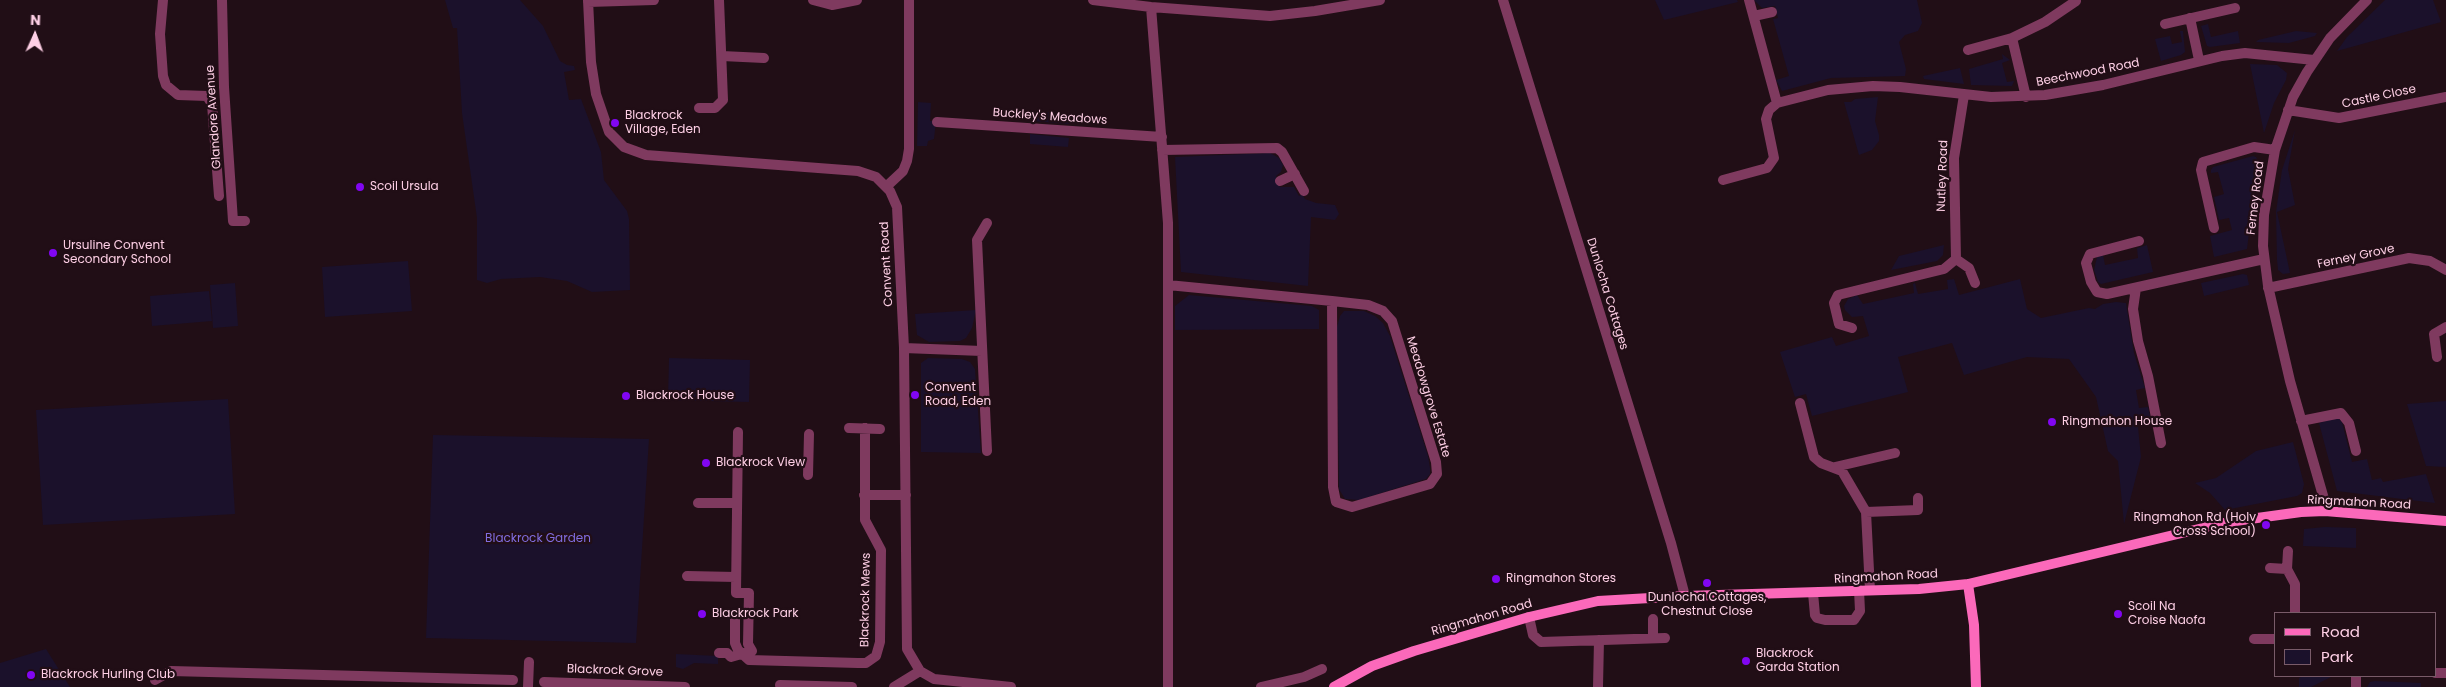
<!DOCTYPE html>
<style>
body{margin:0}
#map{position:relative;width:2446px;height:687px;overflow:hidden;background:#210e16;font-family:Poppins,sans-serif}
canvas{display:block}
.legend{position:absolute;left:2274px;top:612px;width:162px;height:65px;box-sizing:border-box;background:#210e16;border:1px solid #795b69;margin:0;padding:6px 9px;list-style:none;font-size:15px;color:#fecfe5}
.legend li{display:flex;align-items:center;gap:10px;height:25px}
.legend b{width:25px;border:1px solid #795b69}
.north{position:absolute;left:10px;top:10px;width:50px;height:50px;-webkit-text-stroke:4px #210e16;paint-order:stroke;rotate:2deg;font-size:14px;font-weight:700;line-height:20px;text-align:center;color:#fecfe5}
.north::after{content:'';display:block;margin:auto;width:18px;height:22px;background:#fecfe5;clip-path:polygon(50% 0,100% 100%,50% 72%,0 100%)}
</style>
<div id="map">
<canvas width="2446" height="687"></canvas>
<ul class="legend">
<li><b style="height:6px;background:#fb69ba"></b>Road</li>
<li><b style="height:14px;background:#1b112b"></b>Park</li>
</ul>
<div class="north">N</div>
</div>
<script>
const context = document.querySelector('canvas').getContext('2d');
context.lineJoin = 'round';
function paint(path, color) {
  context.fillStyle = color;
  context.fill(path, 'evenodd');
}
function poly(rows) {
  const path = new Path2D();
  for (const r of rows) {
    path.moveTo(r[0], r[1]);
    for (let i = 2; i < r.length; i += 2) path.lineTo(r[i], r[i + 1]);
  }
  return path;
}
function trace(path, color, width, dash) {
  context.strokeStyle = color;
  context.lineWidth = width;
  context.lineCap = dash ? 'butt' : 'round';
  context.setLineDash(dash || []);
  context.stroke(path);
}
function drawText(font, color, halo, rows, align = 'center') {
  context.font = font + ' Poppins,sans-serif';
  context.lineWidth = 4.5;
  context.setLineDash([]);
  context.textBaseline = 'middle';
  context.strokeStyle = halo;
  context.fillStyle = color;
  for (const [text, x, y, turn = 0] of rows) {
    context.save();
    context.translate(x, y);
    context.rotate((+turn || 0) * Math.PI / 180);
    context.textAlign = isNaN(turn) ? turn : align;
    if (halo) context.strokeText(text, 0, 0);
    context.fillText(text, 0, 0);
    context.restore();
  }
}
paint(poly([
 [445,0,520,0,543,26,560,61,567,65,574,66,575,70,564,72,569,100,581,99,601,152,604,180,627,211,629,219,630,290,592,292,567,281,540,277,501,279,487,283,477,280,477,218,462,113,457,28,453,28],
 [1655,0,1737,0,1738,2,1664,20],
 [1754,0,1917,0,1922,23,1918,31,1905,35,1899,42,1906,69,1905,76,1831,78,1782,91,1776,80,1789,76,1773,19,1778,18,1775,6,1762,8],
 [2385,0,2433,0,2441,22,2337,51,2347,37],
 [2208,24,2211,37,2238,31,2240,43,2210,47,2207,46,2201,26],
 [2180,31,2183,31,2185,52,2181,55,2161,61,2155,39,2170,36,2172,44,2182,42],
 [2296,31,2317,33,2315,36,2289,43,2256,42,2258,40],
 [2002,54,2010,60,2002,63,2007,82,2014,81,2012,86,1971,85,1969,69,2003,59],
 [2250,64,2277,65,2287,73,2286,80,2274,103,2264,133],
 [1960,68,1964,84,1924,79,1923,76],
 [1878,97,1875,121,1879,135,1879,141,1872,150,1859,155,1844,102,1851,102,1855,99],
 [918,102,931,103,930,121,936,121,934,139,928,141,927,146,917,146],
 [1033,111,1070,114,1070,124,1032,121],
 [2295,130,2288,169,2295,205,2277,212,2290,273,2283,274,2278,270,2277,260,2276,212,2282,170],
 [1030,134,1069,138,1068,147,1030,144],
 [1270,153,1279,158,1283,165,1281,172,1276,176,1280,187,1294,187,1299,196,1302,194,1305,199,1316,203,1335,205,1339,214,1335,220,1311,217,1308,286,1181,272,1175,157],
 [2253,156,2256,157,2258,161,2247,249,2214,257,2210,236,2232,230,2229,218,2219,220,2214,197,2224,194,2218,172,2211,173,2211,170,2213,167],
 [1944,245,1943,255,1937,261,1891,270,1899,256],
 [2147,245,2153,272,2101,284,2098,282,2094,270,2097,257,2103,255,2105,265,2138,258,2137,248],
 [408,261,412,311,325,317,322,267],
 [2243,274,2247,275,2249,285,2204,296,2201,283],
 [1954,279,1959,295,2020,279,2027,309,2041,318,2089,308,2095,309,2103,304,2116,302,2126,303,2134,353,2145,388,2136,390,2139,408,2148,407,2151,420,2148,423,2140,424,2138,427,2141,457,2124,524,2118,461,2108,451,2096,397,2069,359,2027,357,1964,375,1952,343,1898,357,1908,392,1812,416,1806,394,1795,397,1780,352,1832,337,1836,346,1869,336,1863,316,1852,317,1845,310,1844,306,1848,299,1857,295,1863,304,1914,293,1913,284,1915,283,1918,294,1948,289,1947,280],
 [235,283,238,326,213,328,210,285],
 [209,291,212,321,152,326,150,296],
 [1189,295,1312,306,1319,310,1319,329,1175,330,1175,306],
 [976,310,972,328,966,338,960,341,929,342,917,335,915,314],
 [1344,311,1364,311,1375,316,1383,323,1390,336,1428,456,1430,468,1430,474,1426,479,1359,500,1345,499,1339,489,1337,327,1340,316],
 [669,358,750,360,749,402,668,400],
 [928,358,962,359,970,362,975,369,981,453,921,452,921,363],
 [228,399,235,514,43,525,36,410],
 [2446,401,2446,467,2426,466,2407,404],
 [2335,418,2338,418,2342,422,2352,462,2367,459,2372,480,2381,478,2383,482,2426,474,2435,503,2337,491,2319,423],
 [433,435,649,439,636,643,426,638],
 [2293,442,2304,484,2302,493,2297,496,2225,510,2210,493,2195,483,2216,478,2256,451],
 [2325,527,2356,528,2356,548,2303,546,2304,529],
 [46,649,70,687,0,687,0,663],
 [676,654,718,656,718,664,694,663,683,669,676,667],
 [2303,676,2333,676,2311,687,2299,687,2299,678],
 [2375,681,2421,683,2421,687,2367,687,2370,682]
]), '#1b112b');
trace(poly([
 [163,0,160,34,163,76,166,85,178,95,207,96,212,104,219,196],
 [222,0,224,87,233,221,245,221],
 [588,0,591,62,596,94,609,132,624,147,646,155,858,171,876,177,890,191,897,207,904,348,907,649,920,671,934,679,1011,687],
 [813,0,832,5,857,0],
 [1093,0,1151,7,1270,16,1315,11,1380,0],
 [1503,0,1671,543,1685,596],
 [588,2,654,0],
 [1151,7,1168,223,1168,687],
 [1754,16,1772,12],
 [2190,18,2199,60],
 [2165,24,2235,8],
 [2012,38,2045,22,2076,1],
 [1968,50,2012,38,2026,97],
 [722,56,764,58],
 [1777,103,1828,90,1873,86,1900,87,1991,97,2045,95,2103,85,2222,56,2245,53,2314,60],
 [699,108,715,108,723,100,719,0],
 [2288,110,2339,118,2446,97],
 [937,122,1162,137],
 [1162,150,1277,148,1282,152,1304,191],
 [1723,180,1767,168,1774,158,1766,119,1769,110,1777,103,1749,0],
 [1280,181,1295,174],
 [887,186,903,171,907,161,909,149,909,0],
 [987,223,977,240,987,451],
 [2214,228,2201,170,2203,162,2254,147,2275,150],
 [2139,241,2090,254,2086,263,2091,282,2097,292,2107,294,2264,259],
 [1956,259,1969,268,1975,283],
 [1168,285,1332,301],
 [2136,288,2133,309,2138,341,2148,376,2161,443],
 [2268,288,2409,258,2430,261,2446,270],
 [1332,301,1368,305,1383,311,1392,321,1436,462,1437,474,1430,484,1352,507,1336,502,1333,487,1332,301],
 [1852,328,1839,324,1834,303,1838,295,1944,269,1956,259,1954,158,1964,95],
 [904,348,982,351],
 [2437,357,2434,334,2446,327],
 [1800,403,1814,457,1821,463,1842,471,1866,512,1870,590],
 [2301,421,2341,413,2349,423,2356,451],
 [849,428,880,429],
 [1835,467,1895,453],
 [808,475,809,434],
 [864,495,906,495],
 [698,503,737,503],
 [2325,511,2324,499,2290,381,2268,286,2263,246,2264,215,2275,150,2293,97,2307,72,2330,38,2367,0],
 [1866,512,1918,510,1918,498],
 [2288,551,2287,569,2295,584,2295,613],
 [2270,568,2287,569],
 [687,576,736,577],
 [1813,593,1815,615,1817,618,1825,620,1854,620,1860,611,1859,590],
 [735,615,735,643,738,650,749,660,858,663,866,663,876,656,880,642,881,550,865,520,865,428],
 [1529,617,1533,635,1541,642,1665,638],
 [1653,638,1653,619],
 [2254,639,2275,639],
 [719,653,727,653,731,657,752,651,748,644,749,593,736,593,738,432],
 [2435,673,2446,673],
 [155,680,171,671,513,680],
 [544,682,685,687],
 [780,685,852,687],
 [528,687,529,662],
 [894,687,920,671],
 [1261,687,1304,677,1322,669],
 [1598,687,1599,640],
 [2356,687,2356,676]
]), '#7f3a5f', 10);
trace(poly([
 [1968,584,1974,625,1976,687],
 [1334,687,1372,666,1414,651,1529,617,1598,601,1685,596,1919,589,1968,584,2228,522,2301,512,2325,511,2446,521]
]), '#fb69ba', 10);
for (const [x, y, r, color] of [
 [615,123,5,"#8106f2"],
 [360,187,5,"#8106f2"],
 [53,253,5,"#8106f2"],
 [915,395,5,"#8106f2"],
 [626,396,5,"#8106f2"],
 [2052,422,5,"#8106f2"],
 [706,463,5,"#8106f2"],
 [2266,525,5,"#8106f2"],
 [1496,579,5,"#8106f2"],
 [1707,583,5,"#8106f2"],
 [702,614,5,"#8106f2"],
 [2118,614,5,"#8106f2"],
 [1746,661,5,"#8106f2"],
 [31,675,5,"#8106f2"]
]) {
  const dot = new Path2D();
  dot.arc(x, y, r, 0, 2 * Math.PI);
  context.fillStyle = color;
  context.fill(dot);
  trace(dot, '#210e16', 2);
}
drawText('12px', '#fecfe5', '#210e16', [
 ["Beechwood Road",2088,73,-11],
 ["Castle Close",2379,97,-12],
 ["Glandore Avenue",214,117,-94],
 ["Buckley's Meadows",1050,117,4],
 ["Nutley Road",1943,176,-88],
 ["Ferney Road",2256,198,-83],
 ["Ferney Grove",2356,257,-12],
 ["Convent Road",887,264,-93],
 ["Dunlocha Cottages",1607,294,73],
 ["Meadowgrove Estate",1428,397,73],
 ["Ringmahon Road",2359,503,3],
 ["Ringmahon Road",1886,577,-3],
 ["Blackrock Mews",866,600,-89],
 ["Ringmahon Road",1482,618,-16],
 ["Blackrock Grove",615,671,2]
]);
drawText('12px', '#fecfe5', '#210e16', [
 ["Blackrock",625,116],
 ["Village, Eden",625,130],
 ["Scoil Ursula",370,187],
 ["Ursuline Convent",63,246],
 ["Secondary School",63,260],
 ["Convent",925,388],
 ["Road, Eden",925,402],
 ["Blackrock House",636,396],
 ["Ringmahon House",2062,422],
 ["Blackrock View",716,463],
 ["Ringmahon Rd (Holy",2256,518,"right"],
 ["Cross School)",2256,532,"right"],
 ["Ringmahon Stores",1506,579],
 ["Dunlocha Cottages,",1707,598,"center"],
 ["Chestnut Close",1707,612,"center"],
 ["Scoil Na",2128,607],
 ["Croise Naofa",2128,621],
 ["Blackrock Park",712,614],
 ["Blackrock",1756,654],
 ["Garda Station",1756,668],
 ["Blackrock Hurling Club",41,675]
], 'left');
drawText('12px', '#816de0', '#210e16', [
 ["Blackrock Garden",538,539]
]);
</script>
